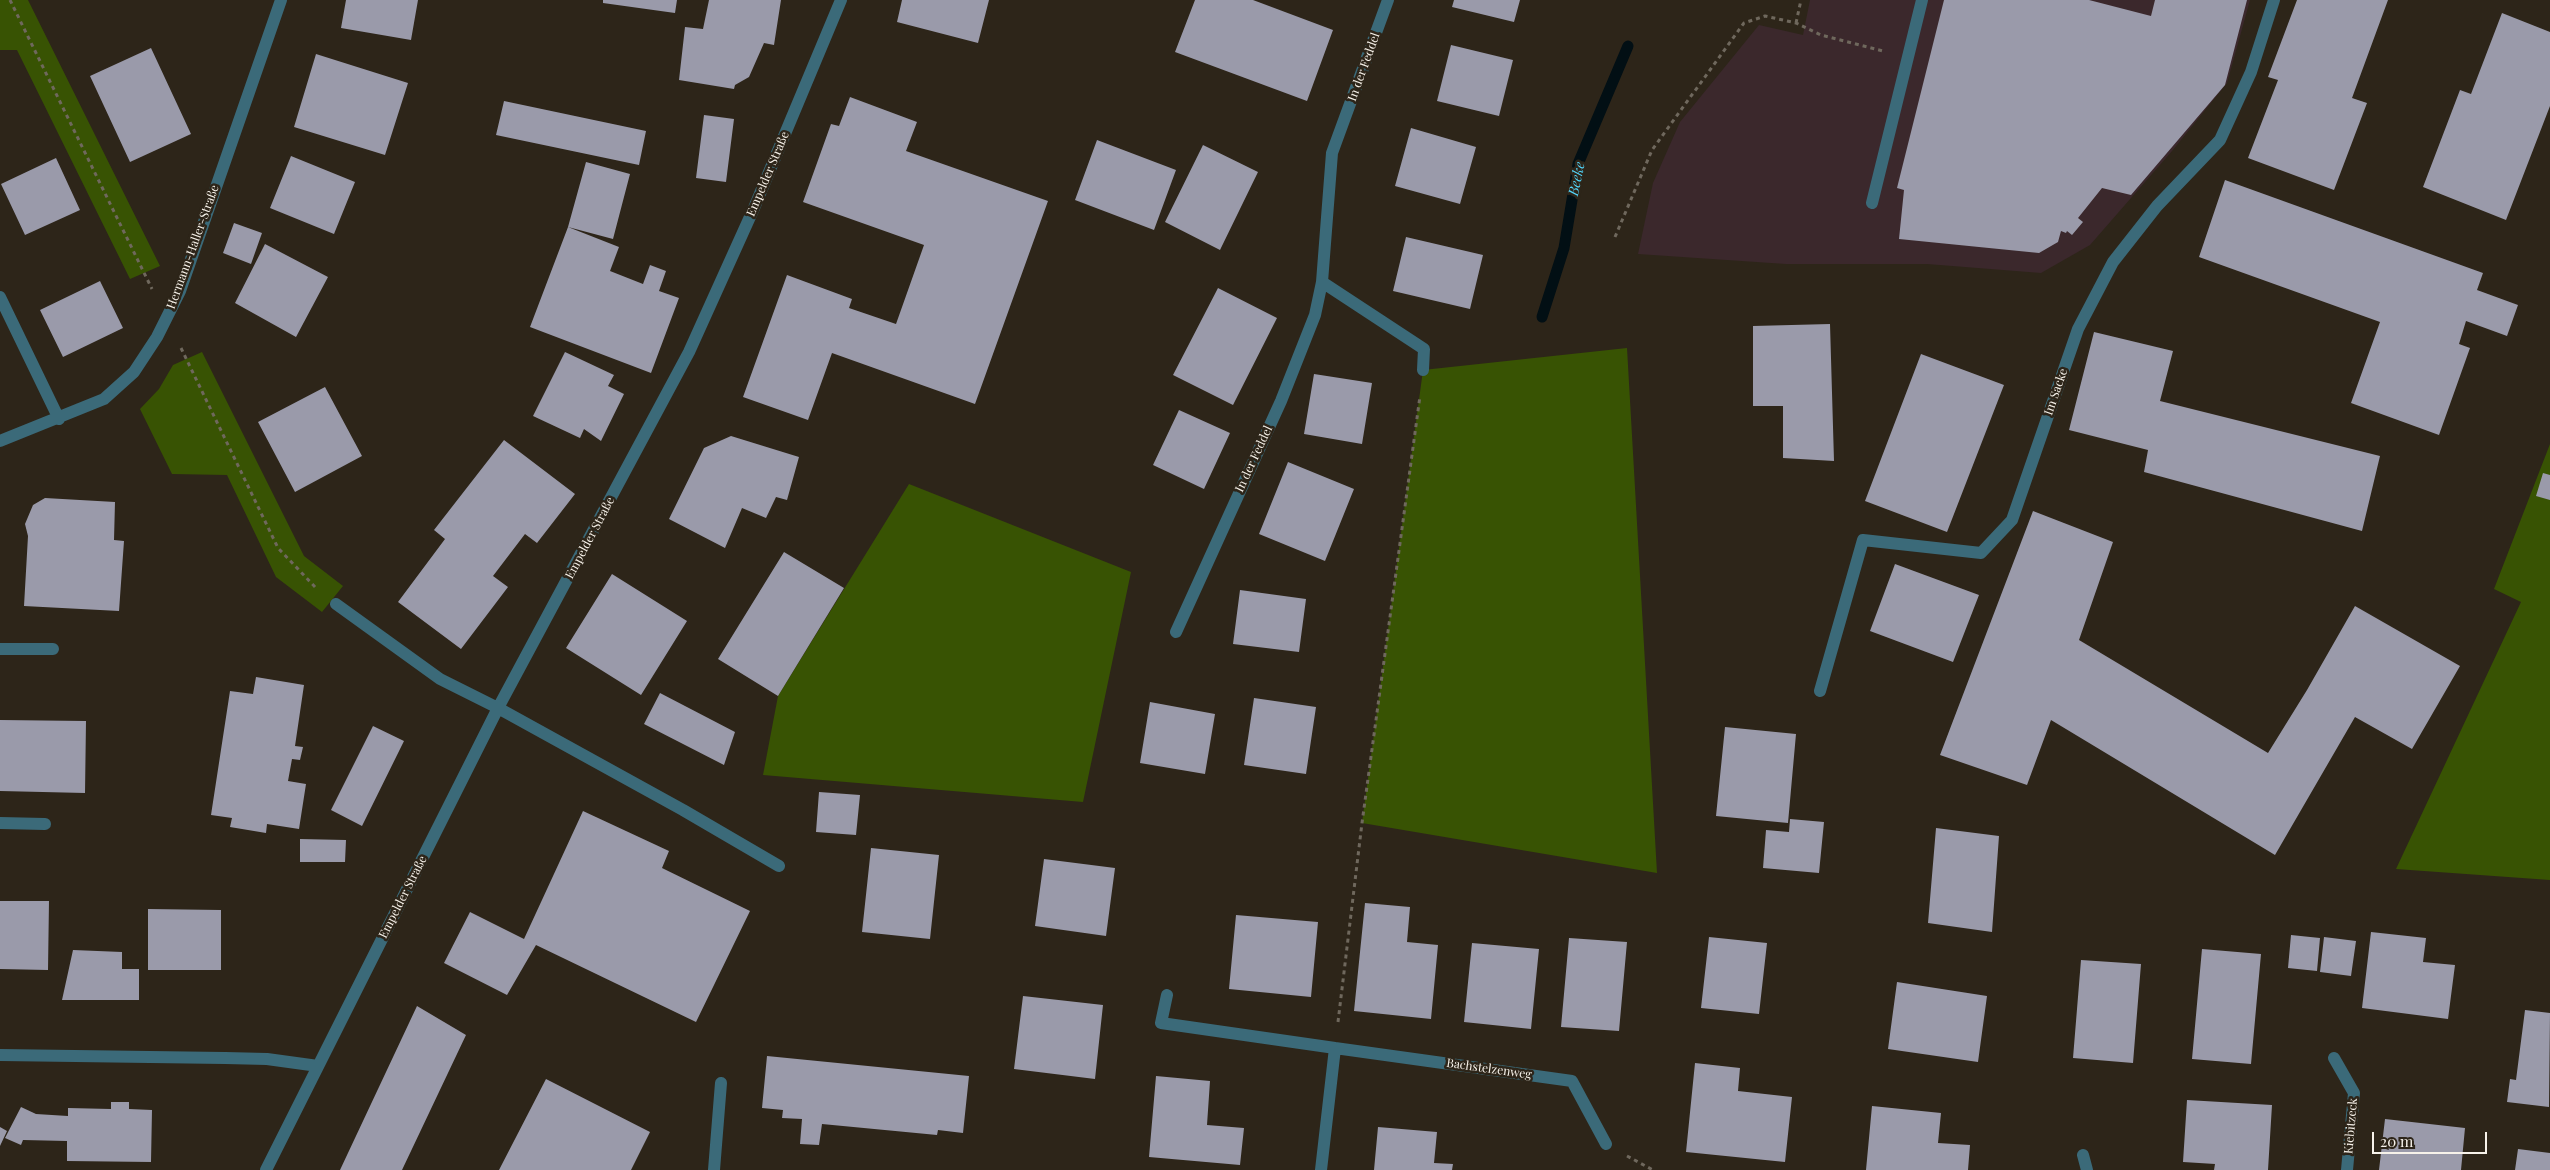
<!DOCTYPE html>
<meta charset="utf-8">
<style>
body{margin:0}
#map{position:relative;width:2550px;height:1170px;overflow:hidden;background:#2d2519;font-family:"Playfair Display",serif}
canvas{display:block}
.scale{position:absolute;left:2372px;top:1132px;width:115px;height:22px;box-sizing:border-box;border:2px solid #f7f2ea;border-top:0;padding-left:6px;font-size:15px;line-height:18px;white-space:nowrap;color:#f7f2ea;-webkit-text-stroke:4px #2d2519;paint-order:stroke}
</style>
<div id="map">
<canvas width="2550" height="1170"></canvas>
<div class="scale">20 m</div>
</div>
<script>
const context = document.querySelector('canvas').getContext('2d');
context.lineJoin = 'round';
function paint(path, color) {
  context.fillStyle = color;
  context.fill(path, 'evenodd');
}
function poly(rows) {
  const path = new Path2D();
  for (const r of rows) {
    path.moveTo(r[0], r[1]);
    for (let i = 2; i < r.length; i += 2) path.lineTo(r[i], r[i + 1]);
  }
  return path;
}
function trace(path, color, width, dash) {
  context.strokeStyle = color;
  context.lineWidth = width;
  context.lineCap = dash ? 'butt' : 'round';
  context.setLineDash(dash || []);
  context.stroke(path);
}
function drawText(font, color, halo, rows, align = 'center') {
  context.font = font + ' "Playfair Display",serif';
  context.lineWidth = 5;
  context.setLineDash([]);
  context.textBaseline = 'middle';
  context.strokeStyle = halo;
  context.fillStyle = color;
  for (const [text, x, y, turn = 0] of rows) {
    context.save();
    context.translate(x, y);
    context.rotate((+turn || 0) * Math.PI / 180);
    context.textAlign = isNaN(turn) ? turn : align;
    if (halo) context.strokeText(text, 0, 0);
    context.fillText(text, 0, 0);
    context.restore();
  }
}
paint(poly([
 [1810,0,2250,0,2227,83,2172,151,2090,245,2041,273,1927,264,1786,264,1638,254,1653,183,1680,122,1759,25,1803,35]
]), '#3b282c');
paint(poly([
 [0,0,28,0,160,266,130,279,17,50,0,50],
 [1627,348,1657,873,1362,823,1423,370],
 [202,352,304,556,343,586,322,612,276,577,227,475,172,474,140,409,159,389,173,365],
 [2550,444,2550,880,2396,869,2521,602,2494,589],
 [909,484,1131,572,1083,802,763,775,778,696]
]), '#385303');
trace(poly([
 [1542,317,1564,248,1578,164,1628,46]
]), '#020f14', 11);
paint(poly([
 [346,0,418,0,411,40,341,28],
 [603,0,677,0,675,13,603,3],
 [709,0,781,0,774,45,764,43,749,77,735,85,734,89,679,80,685,27,703,29],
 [902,0,989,0,978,43,897,22],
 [1195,0,1253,0,1333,30,1307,101,1175,52],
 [1454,0,1520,0,1514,22,1452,7],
 [1944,0,2089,0,2151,16,2155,0,2247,0,2225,85,2131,195,2102,188,2078,218,2083,222,2072,235,2067,231,2066,233,2061,231,2058,242,2039,253,1899,239,1904,190,1897,188],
 [2297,0,2388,0,2352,98,2367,103,2334,190,2248,158,2278,80,2268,77],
 [2502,13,2550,32,2550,106,2506,220,2423,187,2460,90,2471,94],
 [1451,45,1513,60,1499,116,1437,101],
 [151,48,191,134,130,162,90,76],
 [316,54,408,83,385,155,294,127],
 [850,97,917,122,906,151,1048,201,975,404,832,353,808,420,743,397,787,275,852,299,849,308,896,324,924,245,803,202,831,124,839,126],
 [504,101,646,131,639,165,496,135],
 [704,115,734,119,726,182,696,178],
 [1411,128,1476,147,1460,204,1395,186],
 [1097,140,1176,170,1154,230,1075,200],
 [1203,145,1258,172,1220,250,1165,222],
 [291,156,355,182,334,234,270,208],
 [56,158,80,210,25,235,1,184],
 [586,162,630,174,613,239,568,227,619,247,610,271,643,284,650,265,666,271,659,291,679,298,651,373,530,327,568,227],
 [2225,180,2483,273,2477,290,2518,305,2507,336,2466,321,2459,344,2470,348,2439,435,2351,403,2380,322,2199,257],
 [234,223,262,233,251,264,223,253],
 [1406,237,1483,255,1470,309,1393,291],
 [265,244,328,277,296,337,235,303],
 [100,281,123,328,63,357,40,310],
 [1218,288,1277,318,1233,405,1173,375],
 [1830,324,1834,461,1783,458,1783,406,1753,406,1753,326],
 [2094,332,2173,351,2160,401,2380,456,2362,531,2144,472,2148,450,2069,430],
 [565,352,614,375,608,386,624,394,601,441,584,429,580,438,533,416],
 [1921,354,2004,385,1947,532,1865,501],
 [1314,374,1372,383,1362,444,1304,434],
 [325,387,362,456,295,492,258,422],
 [1179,410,1230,433,1204,489,1153,465],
 [731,436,799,457,787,500,776,497,766,518,742,508,725,548,669,519,704,448],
 [504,440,575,494,537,543,525,534,493,576,508,587,461,649,398,602,445,539,434,530],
 [1288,462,1354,489,1325,561,1259,534],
 [2543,473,2550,475,2550,500,2536,496],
 [45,498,115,502,114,540,124,541,119,611,24,606,28,536,25,524,33,505],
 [2033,511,2113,542,2079,640,2268,753,2307,690,2355,606,2460,666,2412,749,2355,717,2275,855,2051,720,2027,785,1940,755],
 [784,552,844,588,778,696,718,659],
 [1895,564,1979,595,1953,662,1870,631],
 [612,574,687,621,641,695,566,648],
 [1240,590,1306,599,1299,652,1233,644],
 [256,677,304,685,295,746,303,747,300,760,292,759,288,781,306,784,299,829,267,824,266,833,230,827,232,818,211,815,230,691,253,694],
 [660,693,735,732,724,765,644,724],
 [1254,698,1316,707,1306,774,1244,765],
 [1150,702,1215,714,1205,774,1140,763],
 [0,720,86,721,85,793,0,791],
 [373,726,404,741,362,826,331,810],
 [1725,727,1796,734,1788,823,1716,816],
 [819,792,860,795,856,835,816,832],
 [583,811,669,851,662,868,750,911,696,1022,536,945,507,995,444,963,470,912,524,939],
 [1790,819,1824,822,1819,873,1763,868,1766,830,1789,832],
 [1936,828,1999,836,1992,932,1928,923],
 [300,839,346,840,345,862,300,862],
 [871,848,939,855,930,939,862,932],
 [1044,859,1115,868,1106,936,1035,926],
 [0,901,49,901,48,970,0,969],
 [1365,903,1410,907,1407,942,1438,945,1431,1019,1354,1011],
 [148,909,221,910,221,970,148,970],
 [1236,915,1318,922,1311,997,1229,989],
 [2371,932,2426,938,2423,962,2455,965,2448,1019,2362,1008],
 [2291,935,2320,938,2317,971,2288,968],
 [1709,937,1767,943,1759,1014,1701,1008],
 [2324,937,2356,941,2351,976,2320,972],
 [1569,938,1627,942,1619,1031,1561,1027],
 [1472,943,1539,949,1531,1029,1464,1022],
 [2202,949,2261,954,2251,1064,2192,1059],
 [73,950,122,952,122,969,139,969,139,1000,62,1000],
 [2081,960,2141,964,2133,1063,2073,1058],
 [1897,982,1987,996,1978,1062,1888,1049],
 [1023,996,1103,1005,1095,1079,1014,1069],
 [417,1006,466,1035,402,1170,340,1170],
 [2525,1010,2550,1013,2549,1107,2507,1102,2510,1079,2516,1080],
 [767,1056,969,1076,963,1133,938,1130,937,1135,822,1124,819,1145,800,1144,802,1119,782,1118,783,1110,762,1108],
 [1695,1063,1740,1068,1738,1091,1792,1097,1785,1162,1686,1152],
 [1156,1076,1210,1081,1207,1125,1244,1128,1240,1165,1149,1157],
 [546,1079,650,1132,631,1170,499,1170],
 [2187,1100,2272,1105,2268,1170,2214,1170,2215,1164,2183,1162],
 [111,1102,129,1102,129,1109,152,1110,151,1162,67,1161,67,1141,23,1140,21,1145,5,1138,21,1107,36,1114,68,1116,68,1108,111,1109],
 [1872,1106,1941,1113,1938,1143,1970,1145,1968,1170,1866,1170],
 [2385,1119,2465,1128,2461,1170,2379,1170],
 [0,1127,7,1131,0,1146],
 [1378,1127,1437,1132,1434,1163,1453,1164,1452,1170,1374,1170],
 [2518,1149,2550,1153,2550,1170,2515,1170]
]), '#9a9aaa');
trace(poly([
 [10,0,152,289],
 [1796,23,1801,0],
 [1615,237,1652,150,1744,23,1765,16,1796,23,1821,35,1883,51],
 [181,348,278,548,317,589],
 [1338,1022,1362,823,1420,396],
 [1627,1156,1653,1170]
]), '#6f685d', 3, [4, 4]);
trace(poly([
 [1872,203,1922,0],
 [1322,282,1424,349,1423,370],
 [0,297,59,419],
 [0,441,104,399,134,372,157,337,180,291,281,0],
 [336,604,440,679,498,708,683,810,779,866],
 [1176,632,1281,401,1315,315,1322,282,1332,153,1388,0],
 [0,649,53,649],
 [1820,691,1863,540,1981,553,2012,520,2078,329,2113,262,2157,206,2220,140,2251,72,2274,0],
 [0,823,45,824],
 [1167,995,1161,1023,1335,1048],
 [0,1055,225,1058,267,1059,318,1066],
 [2334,1058,2354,1093,2347,1170],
 [2083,1155,2087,1170],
 [266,1170,498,708,689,352,754,208,841,0],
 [714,1170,721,1083],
 [1321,1170,1335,1048,1572,1081,1606,1144]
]), '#3b6a79', 12);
drawText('12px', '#f7f2ea', '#2d2519', [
 ["In der Feddel",1364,67,-70],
 ["Empelder Straße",768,174,-67],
 ["Hermann-Haller-Straße",193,247,-70],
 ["Im Sacke",2056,392,-71],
 ["In der Feddel",1254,459,-65],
 ["Empelder Straße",590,538,-62],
 ["Empelder Straße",403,897,-63],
 ["Bachstelzenweg",1489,1069,8],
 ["Kiebitzeck",2351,1126,-85]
]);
drawText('italic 14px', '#53d6fc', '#2d2519', [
 ["Beeke",1577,179,-78]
]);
</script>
